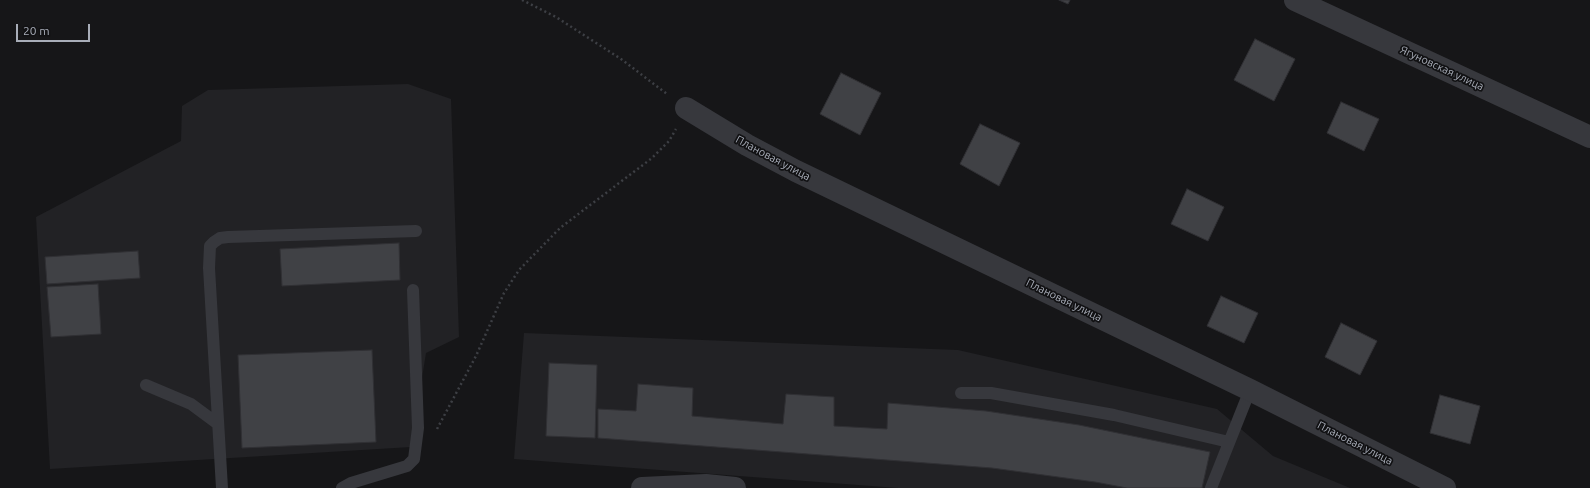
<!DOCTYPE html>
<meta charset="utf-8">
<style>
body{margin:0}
#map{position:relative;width:1590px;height:488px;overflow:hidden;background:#161618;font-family:Ubuntu,sans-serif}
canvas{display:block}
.scale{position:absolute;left:16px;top:24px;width:74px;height:18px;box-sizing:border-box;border:2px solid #a8adb8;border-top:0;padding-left:5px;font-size:12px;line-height:14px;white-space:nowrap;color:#a8adb8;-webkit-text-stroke:3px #111113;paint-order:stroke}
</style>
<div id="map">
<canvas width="1590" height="488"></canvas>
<div class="scale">20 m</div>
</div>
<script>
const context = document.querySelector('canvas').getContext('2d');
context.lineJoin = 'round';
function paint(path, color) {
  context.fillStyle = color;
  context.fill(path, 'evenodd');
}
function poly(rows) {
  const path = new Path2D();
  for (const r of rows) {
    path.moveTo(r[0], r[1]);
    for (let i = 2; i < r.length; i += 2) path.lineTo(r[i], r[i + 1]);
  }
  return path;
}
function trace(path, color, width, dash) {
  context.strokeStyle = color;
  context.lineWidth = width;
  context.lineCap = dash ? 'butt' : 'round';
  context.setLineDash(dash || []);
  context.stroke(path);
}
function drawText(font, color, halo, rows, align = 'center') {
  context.font = font + ' Ubuntu,sans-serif';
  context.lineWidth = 3.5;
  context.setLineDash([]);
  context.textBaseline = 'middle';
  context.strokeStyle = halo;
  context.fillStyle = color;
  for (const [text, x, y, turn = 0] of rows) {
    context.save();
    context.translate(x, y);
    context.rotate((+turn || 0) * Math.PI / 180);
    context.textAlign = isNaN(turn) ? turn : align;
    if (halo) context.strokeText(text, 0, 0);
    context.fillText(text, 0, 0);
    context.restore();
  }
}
paint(poly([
 [408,84,451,99,459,337,426,353,411,447,50,469,36,217,181,141,182,106,208,90],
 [524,333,958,350,1217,409,1273,456,1350,488,898,488,514,459]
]), '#222225');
const building = poly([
 [1059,0,1070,0,1068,4,1059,0],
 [1255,39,1295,59,1274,101,1234,80,1255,39],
 [841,73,881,93,860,135,820,114,841,73],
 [1341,102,1379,119,1364,151,1327,133,1341,102],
 [980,124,1020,143,999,186,960,164,980,124],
 [1187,189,1224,207,1208,241,1171,224,1187,189],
 [399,243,400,280,282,286,280,249,399,243],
 [138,251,140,278,47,284,45,257,138,251],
 [98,284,101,334,51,337,47,287,98,284],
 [1221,296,1258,313,1244,343,1207,326,1221,296],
 [1341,323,1377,341,1360,375,1325,357,1341,323],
 [372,350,376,442,242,448,238,355,372,350],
 [549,363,597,365,595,438,546,436,549,363],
 [638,384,693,388,692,416,783,424,786,394,834,397,834,426,887,429,888,403,986,411,1079,425,1210,452,1202,488,1127,488,1095,482,992,468,598,438,598,409,636,411,638,384],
 [1440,395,1480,406,1470,444,1430,433,1440,395]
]);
paint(building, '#404145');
trace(building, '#303034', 1);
trace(poly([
 [522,0,556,17,621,59,667,94],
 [437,429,476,356,504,293,519,270,560,228,652,158,669,141,676,129]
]), '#3d3f44', 2.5, [2, 3]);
trace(poly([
 [146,385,191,404,218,424],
 [961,393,991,393,1114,415,1229,442],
 [222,488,209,268,210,246,214,242,220,238,228,237,416,231],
 [342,488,351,483,407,466,414,459,418,428,413,290],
 [1211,488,1250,390]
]), '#37383d', 12);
trace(poly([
 [1295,0,1590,137],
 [686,108,747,145,796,171,1250,390,1445,488],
 [642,488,706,485,735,488]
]), '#37383d', 22);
drawText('11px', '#a8adb8', '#111113', [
 ["Ягуновская улица",1442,68,25],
 ["Плановая улица",773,158,28],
 ["Плановая улица",1064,300,26],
 ["Плановая улица",1355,443,27]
]);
</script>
